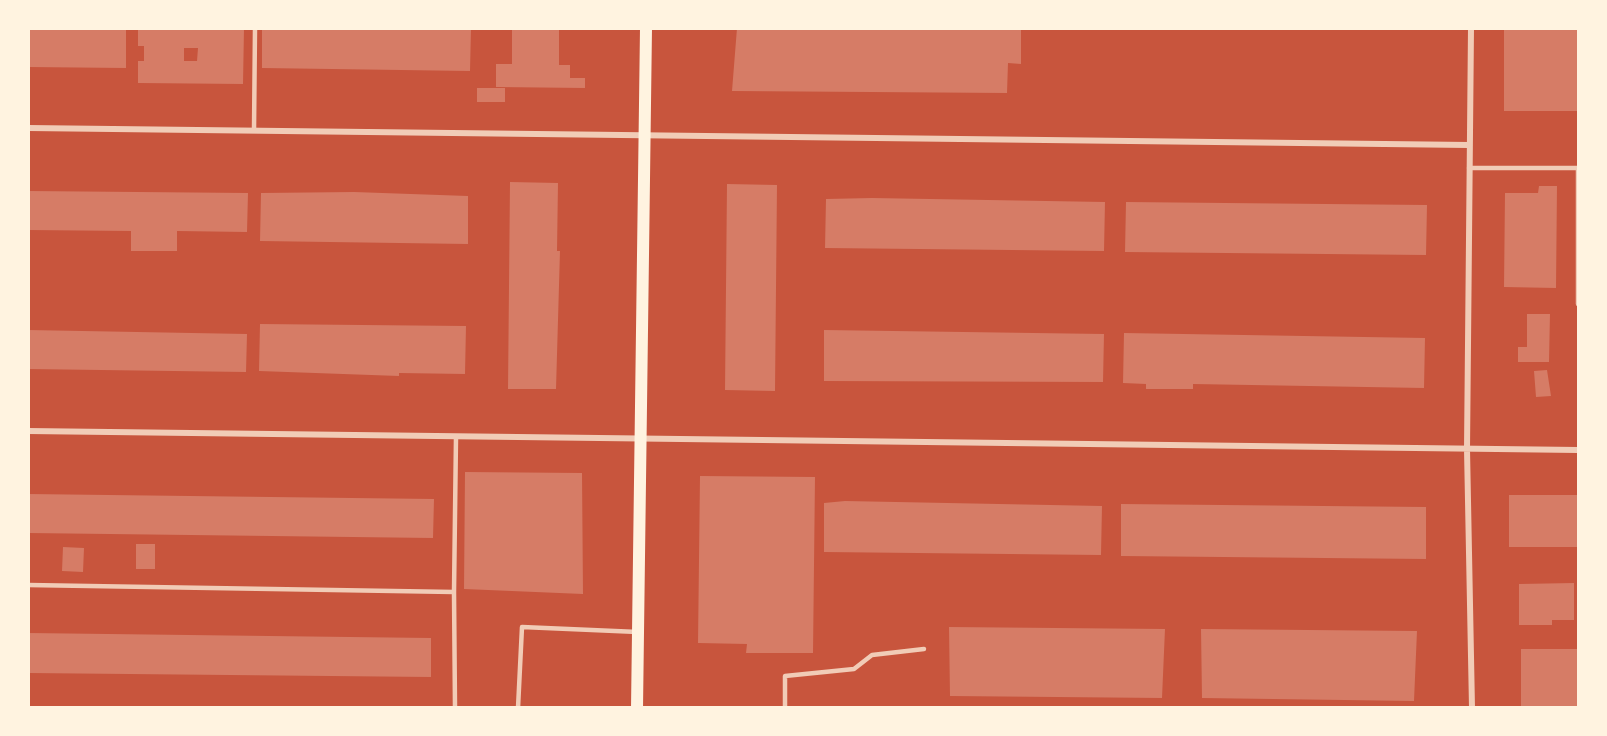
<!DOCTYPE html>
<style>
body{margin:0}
#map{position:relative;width:1607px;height:736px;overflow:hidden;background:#c8553d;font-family:Manrope,sans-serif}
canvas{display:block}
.frame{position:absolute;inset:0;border:30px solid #fff3e0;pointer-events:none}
</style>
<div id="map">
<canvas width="1607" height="736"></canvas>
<div class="frame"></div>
</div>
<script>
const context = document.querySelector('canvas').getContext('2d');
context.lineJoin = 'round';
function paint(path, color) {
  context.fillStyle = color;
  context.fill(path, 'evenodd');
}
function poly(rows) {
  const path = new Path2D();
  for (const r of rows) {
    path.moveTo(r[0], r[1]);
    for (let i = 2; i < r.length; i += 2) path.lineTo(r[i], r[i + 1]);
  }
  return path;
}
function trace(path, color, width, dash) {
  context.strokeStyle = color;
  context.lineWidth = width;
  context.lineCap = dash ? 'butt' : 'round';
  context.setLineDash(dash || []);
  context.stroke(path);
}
paint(poly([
 [28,28,126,28,126,68,28,67],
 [138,28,244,28,243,84,138,83,138,61,144,61,144,46,138,46],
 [184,48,198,48,197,61,184,61],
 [262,28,471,28,470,71,262,68],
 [512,28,559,28,559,65,570,65,570,78,585,78,585,88,496,87,496,64,512,64],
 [737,28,1021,28,1021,64,1008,63,1007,93,732,91],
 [1504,28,1578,28,1578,111,1504,111],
 [477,88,505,88,505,102,477,102],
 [510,182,558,183,557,251,560,251,556,389,508,389],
 [727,184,777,185,775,391,725,390],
 [1539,186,1557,186,1556,288,1504,287,1505,193,1538,193],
 [28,191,248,193,247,232,177,231,177,251,131,251,131,231,28,230],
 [354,192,468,196,468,244,260,241,261,193],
 [872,198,1105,202,1104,251,825,248,826,199],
 [1126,202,1427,205,1426,255,1125,252],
 [1527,314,1550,314,1549,362,1518,362,1518,347,1527,347],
 [260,324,466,326,465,374,399,373,399,376,259,371],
 [28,330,247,334,246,372,28,369],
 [824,330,1104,334,1103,382,824,381],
 [1124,333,1425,338,1424,388,1193,384,1193,389,1146,389,1146,384,1123,383],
 [1547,370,1551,396,1536,397,1534,371],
 [465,472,582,473,583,594,464,589],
 [700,476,815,477,813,653,746,653,747,644,698,643],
 [28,494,434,499,433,538,28,533],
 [1509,495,1578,495,1578,547,1509,547],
 [845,501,1102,506,1101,555,824,552,824,503],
 [1121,504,1426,507,1426,559,1121,556],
 [136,544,155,544,155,569,136,569],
 [63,547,84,548,83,572,62,571],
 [1574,583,1574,620,1552,620,1552,625,1519,625,1519,584],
 [949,627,1165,629,1162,698,950,696],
 [1201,629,1417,631,1414,701,1202,698],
 [28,633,431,638,431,677,28,673],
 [1521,649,1578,649,1578,708,1521,708]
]), '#d67c66');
trace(poly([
 [254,130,255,28],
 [1469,168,1578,168],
 [1578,168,1578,304],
 [28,585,454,592,455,708],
 [454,592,456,437],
 [518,708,522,627,638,632],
 [785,708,785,676,854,669,872,655,924,649]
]), '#f1ccb7', 4.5);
trace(poly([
 [1471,28,1467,449,1472,708],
 [28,128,1469,145],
 [28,431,1578,450]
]), '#f1ccb7', 6);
trace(poly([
 [637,708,646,28]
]), '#fff3e0', 12);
</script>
